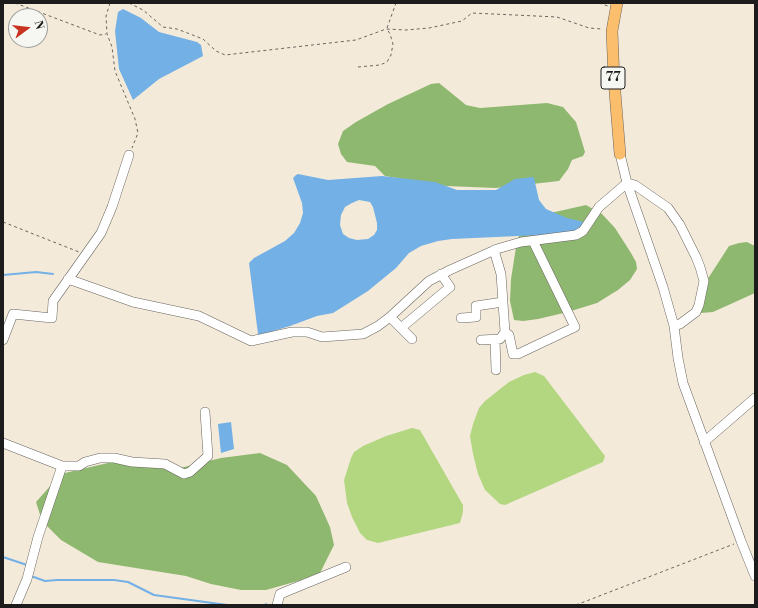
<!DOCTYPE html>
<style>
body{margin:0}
#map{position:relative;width:758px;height:608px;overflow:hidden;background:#f4eada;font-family:"Libre Bodoni",serif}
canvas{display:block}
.frame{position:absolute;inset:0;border:4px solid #1c1c1c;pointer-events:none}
.north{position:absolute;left:8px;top:8px;width:40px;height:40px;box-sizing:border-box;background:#f6f6f2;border:1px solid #9f9f9c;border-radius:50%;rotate:75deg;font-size:11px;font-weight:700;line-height:16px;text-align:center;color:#1c1c1c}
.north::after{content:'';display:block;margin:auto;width:14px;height:18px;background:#c8321e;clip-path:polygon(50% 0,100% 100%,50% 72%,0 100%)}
</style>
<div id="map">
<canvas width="758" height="608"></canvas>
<div class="frame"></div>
<div class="north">N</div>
</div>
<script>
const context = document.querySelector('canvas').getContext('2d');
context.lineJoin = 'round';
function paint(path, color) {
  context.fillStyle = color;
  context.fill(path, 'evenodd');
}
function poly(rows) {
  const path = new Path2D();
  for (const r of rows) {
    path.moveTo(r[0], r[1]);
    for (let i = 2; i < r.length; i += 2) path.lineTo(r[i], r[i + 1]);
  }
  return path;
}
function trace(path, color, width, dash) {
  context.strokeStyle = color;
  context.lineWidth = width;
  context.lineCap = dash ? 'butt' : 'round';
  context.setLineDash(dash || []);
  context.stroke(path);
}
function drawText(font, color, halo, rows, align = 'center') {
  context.font = font + ' "Libre Bodoni",serif';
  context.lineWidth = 3;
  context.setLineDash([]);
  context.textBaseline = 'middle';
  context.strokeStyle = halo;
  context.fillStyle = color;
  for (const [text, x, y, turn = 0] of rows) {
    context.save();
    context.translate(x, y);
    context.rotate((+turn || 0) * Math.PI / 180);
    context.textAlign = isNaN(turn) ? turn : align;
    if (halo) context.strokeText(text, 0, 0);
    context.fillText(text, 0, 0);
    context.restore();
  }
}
paint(poly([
 [535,372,544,376,605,456,603,462,505,505,500,504,485,490,478,474,473,454,470,436,473,424,479,408,485,401,509,382,524,375],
 [412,428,420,430,463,505,463,512,460,523,378,543,367,540,360,533,352,517,347,503,344,480,351,458,354,452,363,446,386,436]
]), '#b3d781');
paint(poly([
 [439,83,466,105,480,108,547,103,563,107,576,122,585,152,583,156,572,160,568,169,559,181,496,188,446,186,385,176,375,166,347,162,341,154,338,144,343,131,356,122,388,104,431,84],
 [586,205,602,214,615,228,631,253,636,262,637,269,630,280,618,290,597,303,568,312,538,319,523,321,514,320,510,301,511,279,517,241,525,222,546,214],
 [747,242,755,246,755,293,713,312,701,313,694,308,698,294,729,246,739,243],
 [260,453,287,465,316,496,330,527,334,545,320,573,298,581,266,590,241,590,211,584,186,576,98,562,61,540,42,521,36,502,52,484,65,473,112,462,130,461,172,470,221,458]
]), '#8eb86f');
paint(poly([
 [123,9,141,18,159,32,197,42,201,45,203,56,159,79,133,100,119,69,115,31,118,12],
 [298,174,328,180,382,176,435,182,457,190,496,190,515,179,533,177,534,178,539,200,546,209,567,218,584,222,585,224,576,232,552,235,540,235,452,239,438,241,421,246,409,253,396,268,368,291,333,313,317,316,290,326,260,335,258,334,249,263,254,258,285,241,294,233,300,223,303,213,302,203,293,178,296,175],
 [359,200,370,202,373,207,377,223,377,230,374,235,368,239,357,240,349,238,343,234,340,225,341,215,345,207,352,203],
 [231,422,234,449,221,453,218,424]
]), '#73b0e5');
trace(poly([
 [3,275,36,272,53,274],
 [3,557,27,565],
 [31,576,45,581,57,580,114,580,128,582,154,595,227,605],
 [266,605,266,604]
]), '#73b0e5', 2);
const minor = poly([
 [620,154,627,183,663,287,674,326,678,358,683,383,741,541,755,576],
 [68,279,133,302,199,316,251,341,292,332,307,332,322,337,363,334,378,326,390,317,429,281,450,270,497,249,521,242,576,235,583,231,599,207,627,183,635,185,668,208,680,225,696,257,700,267,704,281,699,305,696,312,680,324,674,326],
 [390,317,412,339],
 [461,318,476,317,476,306,503,302],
 [401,328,450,287,441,274],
 [505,332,509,335,513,354,518,354,575,327,533,241],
 [495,339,496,370],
 [3,340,13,314,52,318,53,301,101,233,112,207,129,155],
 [481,340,500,339,505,332,501,274,494,250],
 [704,442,755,398],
 [3,443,62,466,79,466,85,462,100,458,114,458,132,462,165,464,184,474,190,472,208,456,205,412],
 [16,605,27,579,38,537,62,466],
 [277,605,280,594,346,567]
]);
const major = poly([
 [617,3,612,31,614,80,620,154]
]);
trace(minor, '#68645e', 10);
trace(major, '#68645e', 12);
trace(poly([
 [15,3,100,35,106,34],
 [110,3,106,16,107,34,112,47,115,71,135,119,138,133,132,148],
 [129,3,143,10,163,27,177,29,203,39,216,51,225,55,356,40,386,29,406,30,429,28,462,21,472,13,557,17,589,28,602,29],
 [599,3,608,6],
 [387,28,396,3],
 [358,67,380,65,387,62,391,55,393,44,390,34,387,29],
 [3,222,79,252],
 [576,605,734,544]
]), '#68645e', 1, [3, 3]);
trace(minor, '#fff', 9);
trace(major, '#fabe6d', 11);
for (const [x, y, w] of [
 [613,78,24]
]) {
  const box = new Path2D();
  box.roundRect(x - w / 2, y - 11, w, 22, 3);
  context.fillStyle = '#f6f6f2';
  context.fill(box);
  trace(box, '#1c1c1c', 1);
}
drawText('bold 13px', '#1c1c1c', null, [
 ["77",613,78]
]);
</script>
